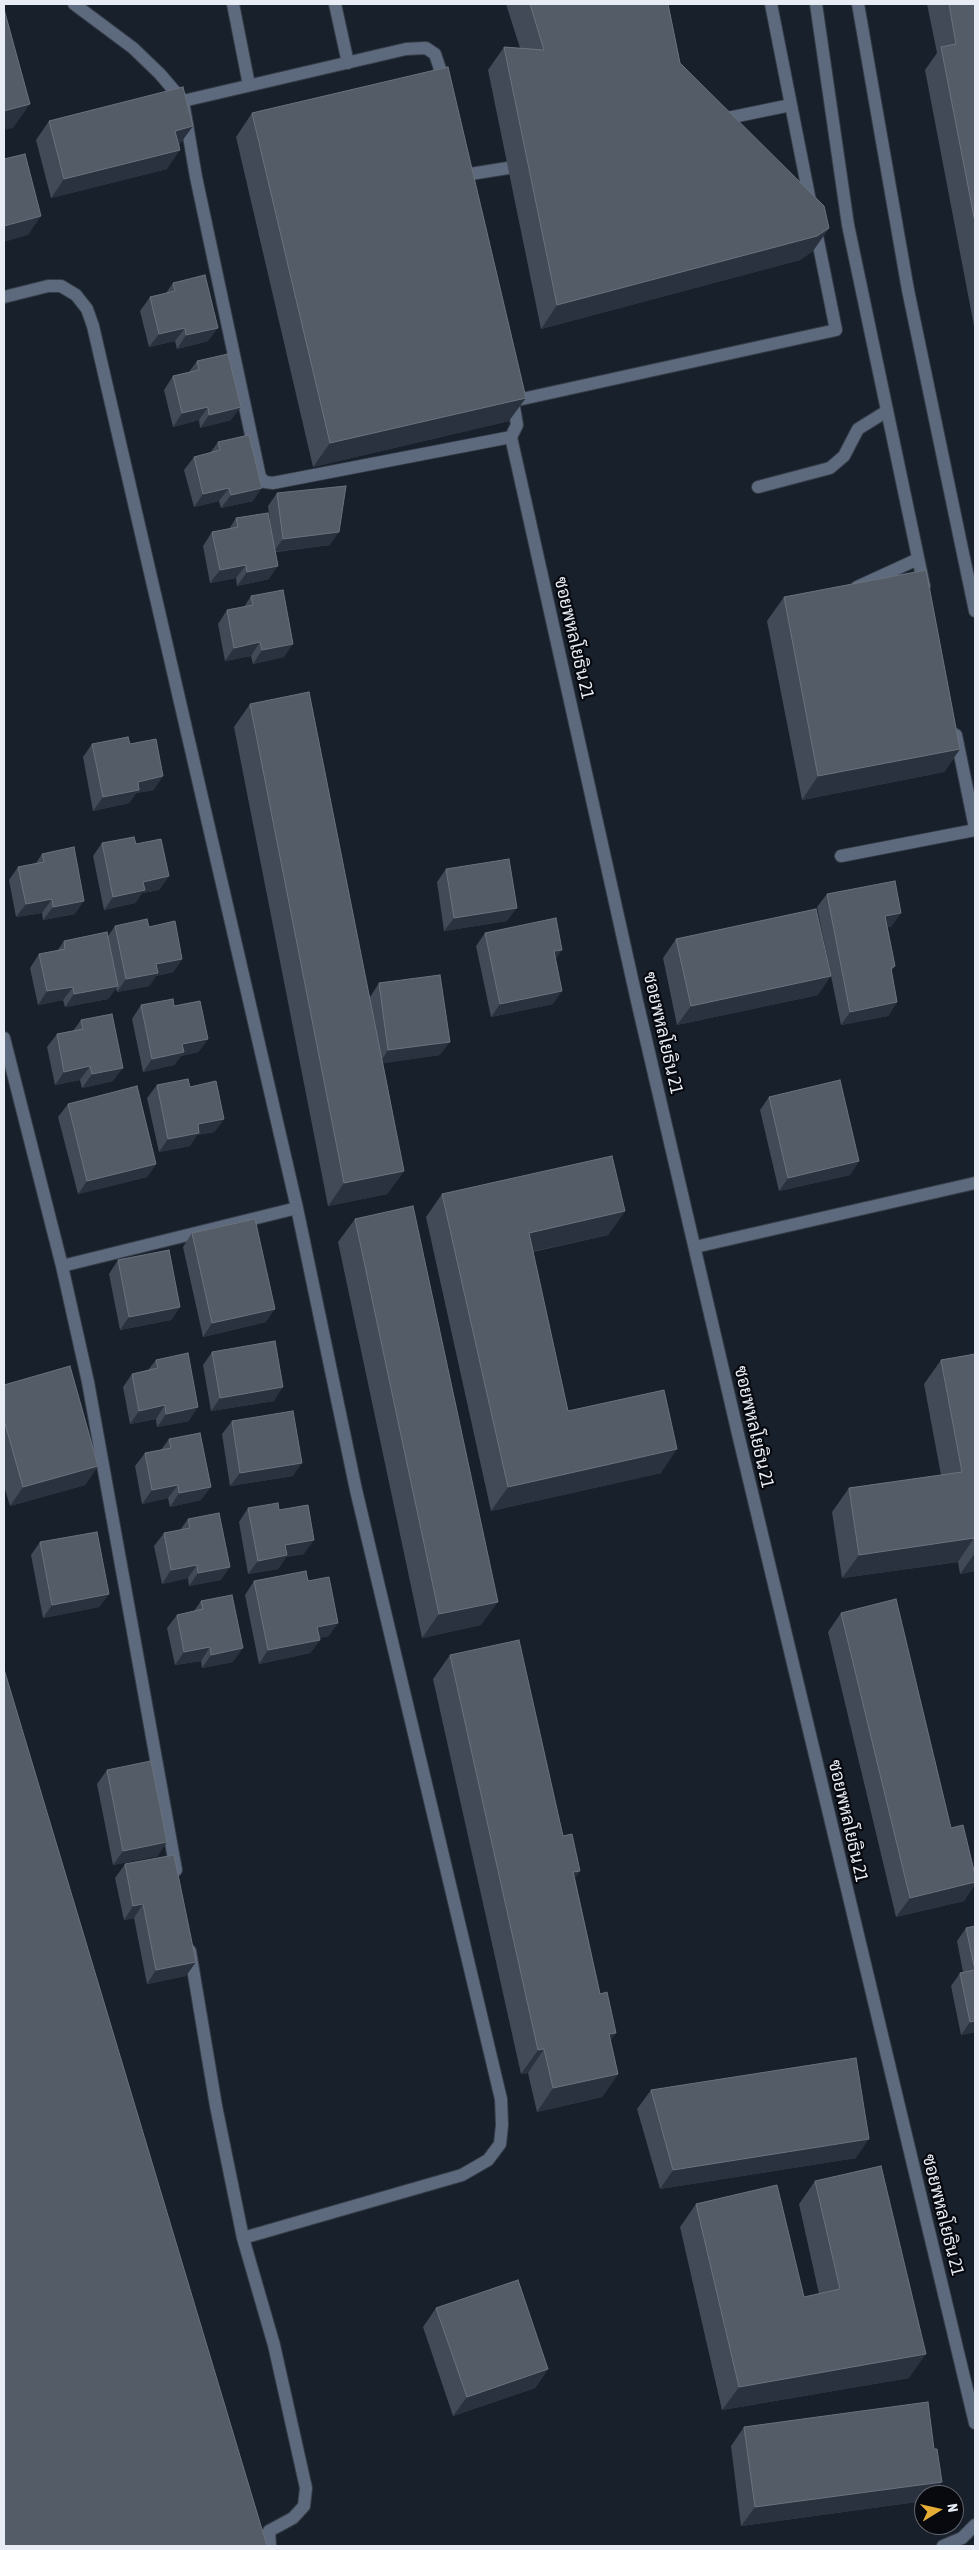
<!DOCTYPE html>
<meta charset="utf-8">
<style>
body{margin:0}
#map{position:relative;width:979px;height:2550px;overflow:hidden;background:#18202c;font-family:"Asap Condensed",sans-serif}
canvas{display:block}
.frame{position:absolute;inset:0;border:5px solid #e8edf5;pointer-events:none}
.north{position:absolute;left:914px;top:2485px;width:50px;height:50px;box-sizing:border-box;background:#07090f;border:1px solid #61646b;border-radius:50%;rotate:81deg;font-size:14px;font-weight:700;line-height:20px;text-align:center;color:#e8edf5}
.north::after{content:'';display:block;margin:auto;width:18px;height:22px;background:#e6ad36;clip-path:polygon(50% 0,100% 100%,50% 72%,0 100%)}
</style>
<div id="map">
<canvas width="979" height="2550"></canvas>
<div class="frame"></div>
<div class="north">N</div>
</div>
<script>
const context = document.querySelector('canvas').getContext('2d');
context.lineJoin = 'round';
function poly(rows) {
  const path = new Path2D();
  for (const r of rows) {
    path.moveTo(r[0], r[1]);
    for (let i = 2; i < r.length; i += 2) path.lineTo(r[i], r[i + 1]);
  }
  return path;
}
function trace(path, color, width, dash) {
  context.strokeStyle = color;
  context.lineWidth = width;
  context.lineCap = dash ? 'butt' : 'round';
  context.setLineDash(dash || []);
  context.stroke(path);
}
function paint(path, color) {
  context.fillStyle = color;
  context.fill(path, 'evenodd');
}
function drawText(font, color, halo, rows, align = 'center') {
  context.font = font + ' "Asap Condensed",Sarabun,sans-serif';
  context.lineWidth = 4.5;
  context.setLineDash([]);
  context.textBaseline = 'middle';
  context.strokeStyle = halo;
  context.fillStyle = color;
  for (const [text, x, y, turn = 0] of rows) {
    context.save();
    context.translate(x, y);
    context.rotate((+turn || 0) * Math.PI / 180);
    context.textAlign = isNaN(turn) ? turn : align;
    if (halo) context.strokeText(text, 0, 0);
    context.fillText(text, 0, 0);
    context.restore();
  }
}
const lane = poly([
 [74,4,133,48,160,74,183,101,196,177,260,477,265,482,273,483,511,437,517,425,513,401],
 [233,4,249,85],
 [335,4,348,63],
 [771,4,811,206],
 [183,101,406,49,426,48,435,54,445,84],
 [718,120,791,105],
 [464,175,508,168],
 [512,397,513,401,836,330,815,226],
 [758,487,830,468,844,456,858,429,887,411],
 [857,587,918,559],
 [841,856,975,830],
 [943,2546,962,2538]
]);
const street = poly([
 [816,4,848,225,924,586],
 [858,4,908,290,975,611],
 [4,297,48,286,61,286,76,295,87,309,93,326,297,1208,356,1490,501,2099,502,2125,500,2144,488,2160,462,2175,243,2238],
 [511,437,637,1001,738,1434,975,2423],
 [956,735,975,828],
 [4,1038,62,1266,88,1382,176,1870],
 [695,1247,975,1183],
 [62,1266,297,1208],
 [190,1951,216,2106,243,2238,274,2345,306,2488,304,2506,293,2518,269,2531,270,2546],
 [962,2538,975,2525]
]);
trace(lane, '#353d48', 14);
trace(street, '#353d48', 14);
trace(lane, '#5d697d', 12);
trace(street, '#5d697d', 12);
paint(poly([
 [506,4,668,4,680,63,829,228,813,251,800,260,541,329,488,70,504,47,520,48],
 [927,4,975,4,975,331,925,70,937,53],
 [252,113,509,421,313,467,236,137],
 [49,121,193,126,179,145,167,169,51,198,36,140],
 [173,283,208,341,177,349,175,341,149,347,140,311,150,297,166,293],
 [197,361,231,420,200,428,199,420,173,427,164,390,173,376,189,372],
 [218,442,253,501,221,508,219,501,194,507,184,470,194,457,210,453],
 [277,493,330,545,276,552,269,579,237,586,236,578,210,583,203,546,212,532,229,529,236,518,270,521,268,506],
 [251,596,284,657,253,664,251,656,225,661,218,624,227,610,244,607],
 [784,597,960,749,944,772,802,800,767,621],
 [250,704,370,997,379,983,440,1055,383,1063,404,1171,387,1194,328,1206,234,727],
 [92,744,130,744,154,790,136,793,129,803,93,811,83,757],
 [102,843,136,844,169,876,159,890,142,893,135,903,104,910,93,856],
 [42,854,75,914,43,920,42,913,16,917,9,880,18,867,36,863],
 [446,869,507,921,444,931,437,882],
 [827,894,892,926,887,927,895,966,891,971,897,1002,888,1016,841,1025,817,907],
 [115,926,149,927,182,959,173,972,156,976,149,986,117,992,116,988,108,999,65,1007,63,1000,38,1005,30,968,39,954,57,951,64,941,108,936],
 [485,933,555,959,553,1004,491,1017,476,946],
 [676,939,818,995,677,1025,663,958],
 [141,1005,208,1039,198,1052,181,1056,174,1065,143,1072,132,1019],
 [81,1020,113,1081,82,1088,80,1080,55,1085,47,1047,57,1034,73,1031],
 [157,1085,190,1087,224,1119,214,1132,197,1135,190,1146,159,1152,147,1098],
 [769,1097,859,1161,850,1175,779,1191,760,1110],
 [68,1104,156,1164,147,1177,78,1194,58,1117],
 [442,1194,625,1211,608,1235,533,1252,568,1411,661,1473,491,1511,426,1217],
 [355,1219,481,1625,422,1638,338,1242],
 [192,1233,266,1322,203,1337,183,1247],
 [118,1260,180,1307,171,1320,120,1330,109,1274],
 [212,1352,274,1401,211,1411,203,1365],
 [975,1354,975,1571,960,1574,958,1562,842,1578,832,1512,849,1488,941,1475,924,1384,941,1360],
 [156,1360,189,1421,157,1427,156,1419,130,1424,123,1387,132,1374,148,1370],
 [4,1385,98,1466,85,1485,10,1506,4,1486],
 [232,1421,293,1476,230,1486,222,1434],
 [169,1439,201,1500,170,1507,168,1498,142,1504,135,1466,145,1453,161,1450],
 [248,1508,279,1510,304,1554,286,1557,278,1569,248,1574,239,1522],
 [188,1519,221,1580,189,1586,188,1578,162,1584,154,1546,164,1533,180,1530],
 [40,1542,109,1594,99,1607,43,1618,31,1555],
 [254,1581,308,1581,329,1636,319,1638,320,1640,310,1653,259,1664,245,1595],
 [201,1601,233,1662,202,1668,201,1661,175,1665,167,1628,177,1615,194,1611],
 [841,1613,975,1875,975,1884,964,1901,896,1917,828,1632],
 [450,1655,563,1836,575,1878,618,2074,602,2097,537,2112,528,2073,521,2074,433,1679],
 [107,1770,158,1856,113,1865,97,1784],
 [125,1864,186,1976,147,1984,134,1918,124,1920,115,1878],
 [975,1926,975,2032,961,2035,951,1986,960,1973,963,1972,957,1941,966,1928],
 [651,2090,856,2158,660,2189,637,2109],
 [815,2181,909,2378,722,2410,680,2227,696,2204,804,2297,819,2294,799,2204],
 [436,2308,548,2369,535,2388,453,2416,423,2327],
 [744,2427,934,2449,924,2495,924,2501,741,2526,731,2446]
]), '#424a57');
paint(poly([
 [30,104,13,128,4,130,4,111],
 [193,126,179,145,162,150,175,131],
 [180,150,167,169,51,198,64,179],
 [41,216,28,235,4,242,4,226],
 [829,228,813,251,800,260,541,329,557,305],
 [185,328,175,341,149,347,159,334],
 [218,328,208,341,177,349,186,335],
 [526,398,509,421,313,467,330,443],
 [208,407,199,420,173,427,182,413],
 [241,407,231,420,200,428,209,415],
 [229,488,219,501,194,507,203,494],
 [262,488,253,501,221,508,231,495],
 [339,532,330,545,273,552,283,539],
 [246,565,236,578,210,583,220,570],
 [278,566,269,579,237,586,247,572],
 [260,642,251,656,225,661,234,648],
 [293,644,284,657,253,664,262,650],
 [960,749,944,772,802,800,818,776],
 [163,776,154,790,136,793,129,803,93,811,103,797,138,782],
 [169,876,159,890,142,893,135,903,104,910,113,897,143,882],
 [52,899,42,913,16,917,26,904],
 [84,901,75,914,43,920,53,907],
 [517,908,507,921,444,931,454,918],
 [901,913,892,926,876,929,885,916],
 [562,950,553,963,554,951],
 [182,959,173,972,156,976,149,986,117,992,126,979,156,964],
 [831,976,818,995,677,1025,691,1006],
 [118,986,108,999,65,1007,74,994],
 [73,987,63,1000,38,1005,47,991],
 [562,991,553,1004,491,1017,500,1004],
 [897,1002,888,1016,841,1025,850,1012],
 [208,1039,198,1052,181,1056,174,1065,143,1072,152,1059,182,1044],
 [450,1042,440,1055,379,1064,388,1050],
 [90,1066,80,1080,55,1085,64,1072],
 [123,1068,113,1081,82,1088,92,1074],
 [224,1119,214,1132,197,1135,190,1146,159,1152,168,1139,198,1124],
 [859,1161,850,1175,779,1191,788,1178],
 [156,1164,147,1177,78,1194,87,1181],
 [404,1171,387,1194,328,1206,344,1183],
 [625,1211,608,1235,512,1256,529,1233],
 [180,1307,171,1320,120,1330,129,1317],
 [275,1309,266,1322,203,1337,212,1323],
 [283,1387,274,1401,211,1411,220,1398],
 [165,1405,156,1419,130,1424,139,1411],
 [198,1407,189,1421,157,1427,166,1414],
 [677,1449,661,1473,491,1511,508,1487],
 [302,1463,293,1476,230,1486,240,1473],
 [98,1466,85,1485,10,1506,23,1487],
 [178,1485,168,1498,142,1504,152,1490],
 [211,1487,201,1500,170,1507,179,1493],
 [974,1538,958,1562,842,1578,859,1555],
 [314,1540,304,1554,286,1557,278,1569,248,1574,258,1561,285,1545],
 [975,1553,975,1571,960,1574],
 [197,1565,188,1578,162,1584,171,1570],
 [230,1567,221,1580,189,1586,198,1573],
 [109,1594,99,1607,43,1618,52,1605],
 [498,1602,481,1625,422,1638,439,1614],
 [338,1623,329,1636,308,1640,317,1627],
 [320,1640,310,1653,259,1664,268,1650],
 [210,1647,201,1661,175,1665,184,1652],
 [243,1648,233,1662,202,1668,211,1655],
 [167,1842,158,1856,113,1865,123,1851],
 [580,1871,564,1894,573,1872],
 [975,1882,975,1884,964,1901,896,1917,910,1898],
 [143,1904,134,1918,124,1920,133,1906],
 [196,1962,186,1976,147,1984,156,1970],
 [975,2021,975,2032,961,2035,970,2022],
 [616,2033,600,2056,609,2034],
 [544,2049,528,2073,521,2074,538,2050],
 [618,2074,602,2097,537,2112,553,2088],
 [869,2139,856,2158,660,2189,673,2170],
 [926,2354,909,2378,722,2410,739,2387],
 [548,2369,535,2388,453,2416,467,2397],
 [942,2482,933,2495,924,2495,924,2501,741,2526,755,2507]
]), '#2a323f');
const building = poly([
 [530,4,668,4,680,63,824,206,829,228,817,236,557,305,504,47,544,50,530,4],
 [949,4,975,4,975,222,941,47,956,44,949,4],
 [4,9,30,104,4,111,4,9],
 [448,67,526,398,330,443,252,113,448,67],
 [183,87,193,126,175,131,180,150,64,179,49,121,183,87],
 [25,154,41,216,4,226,4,159,25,154],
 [205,275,218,328,186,335,185,328,159,334,150,297,175,291,173,283,205,275],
 [228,354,241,407,209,415,208,407,182,413,173,376,199,370,197,361,228,354],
 [249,435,262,488,231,495,229,488,203,494,194,457,220,450,218,442,249,435],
 [346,486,339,532,283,539,277,493,346,486],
 [268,513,278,566,247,572,246,565,220,570,212,532,238,527,236,518,268,513],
 [926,570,960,749,818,776,784,597,926,570],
 [283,590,293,644,262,650,260,642,234,648,227,610,253,605,251,596,283,590],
 [309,692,404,1171,344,1183,250,704,309,692],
 [128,737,130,744,156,739,163,776,138,782,139,790,103,797,92,744,128,737],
 [134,837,136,844,161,839,169,876,143,882,145,890,113,897,102,843,134,837],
 [74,847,84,901,53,907,52,899,26,904,18,867,44,862,42,854,74,847],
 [509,859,517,908,454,918,446,869,509,859],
 [895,881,901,913,885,916,895,966,891,968,897,1002,850,1012,827,894,895,881],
 [816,909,831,976,691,1006,676,939,816,909],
 [556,918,562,950,554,951,562,991,500,1004,485,933,556,918],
 [147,919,149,927,175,921,182,959,156,964,158,973,126,979,115,926,147,919],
 [107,932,118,986,74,994,73,987,47,991,39,954,65,949,64,941,107,932],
 [440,975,450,1042,388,1050,379,983,440,975],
 [173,999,174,1006,200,1001,208,1039,182,1044,184,1052,152,1059,141,1005,173,999],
 [112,1014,123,1068,92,1074,90,1066,64,1072,57,1034,83,1029,81,1020,112,1014],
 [188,1079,190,1087,216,1081,224,1119,198,1124,199,1133,168,1139,157,1085,188,1079],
 [840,1080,859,1161,788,1178,769,1097,840,1080],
 [137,1086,156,1164,87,1181,68,1104,137,1086],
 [612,1156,625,1211,529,1233,568,1411,664,1390,677,1449,508,1487,442,1194,612,1156],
 [413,1206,498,1602,439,1614,355,1219,413,1206],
 [255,1219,275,1309,212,1323,192,1233,255,1219],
 [169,1250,180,1307,129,1317,118,1260,169,1250],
 [275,1341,283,1387,220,1398,212,1352,275,1341],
 [188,1353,198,1407,166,1414,165,1405,139,1411,132,1374,158,1368,156,1360,188,1353],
 [975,1354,975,1543,974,1538,859,1555,849,1488,962,1472,941,1360,975,1354],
 [70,1366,98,1466,23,1487,4,1420,4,1385,70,1366],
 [293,1411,302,1463,240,1473,232,1421,293,1411],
 [200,1433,211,1487,179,1493,178,1485,152,1490,145,1453,171,1448,169,1439,200,1433],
 [278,1503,279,1510,308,1505,314,1540,285,1545,287,1555,258,1561,248,1508,278,1503],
 [219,1513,230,1567,198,1573,197,1565,171,1570,164,1533,190,1528,188,1519,219,1513],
 [97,1532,109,1594,52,1605,40,1542,97,1532],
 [306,1571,308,1581,329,1577,338,1623,317,1627,320,1640,268,1650,254,1581,306,1571],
 [232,1595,243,1648,211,1655,210,1647,184,1652,177,1615,203,1609,201,1601,232,1595],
 [896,1599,951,1828,963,1825,975,1875,975,1882,910,1898,841,1613,896,1599],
 [519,1640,563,1836,572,1834,580,1871,573,1872,600,1994,607,1992,616,2033,609,2034,618,2074,553,2088,544,2049,538,2050,450,1655,519,1640],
 [4,1669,267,2546,4,2546,4,1669],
 [151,1761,167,1842,123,1851,107,1770,151,1761],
 [174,1855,196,1962,156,1970,143,1904,133,1906,125,1864,174,1855],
 [975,1926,975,2021,970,2022,960,1973,975,1970,966,1928,975,1926],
 [856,2058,869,2139,673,2170,651,2090,856,2058],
 [881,2166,926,2354,739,2387,696,2204,777,2185,804,2297,840,2289,815,2181,881,2166],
 [518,2280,548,2369,467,2397,436,2308,518,2280],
 [928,2402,934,2449,937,2449,942,2482,755,2507,744,2427,928,2402]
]);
paint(building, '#545c68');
trace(building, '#6b727e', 1);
drawText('18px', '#e8edf5', '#07090f', [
 ["ซอยพหลโยธิน 21",574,638,77],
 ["ซอยพหลโยธิน 21",663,1033,77],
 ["ซอยพหลโยธิน 21",754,1427,77],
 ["ซอยพหลโยธิน 21",848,1821,77],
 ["ซอยพหลโยธิน 21",943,2215,76]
]);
</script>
